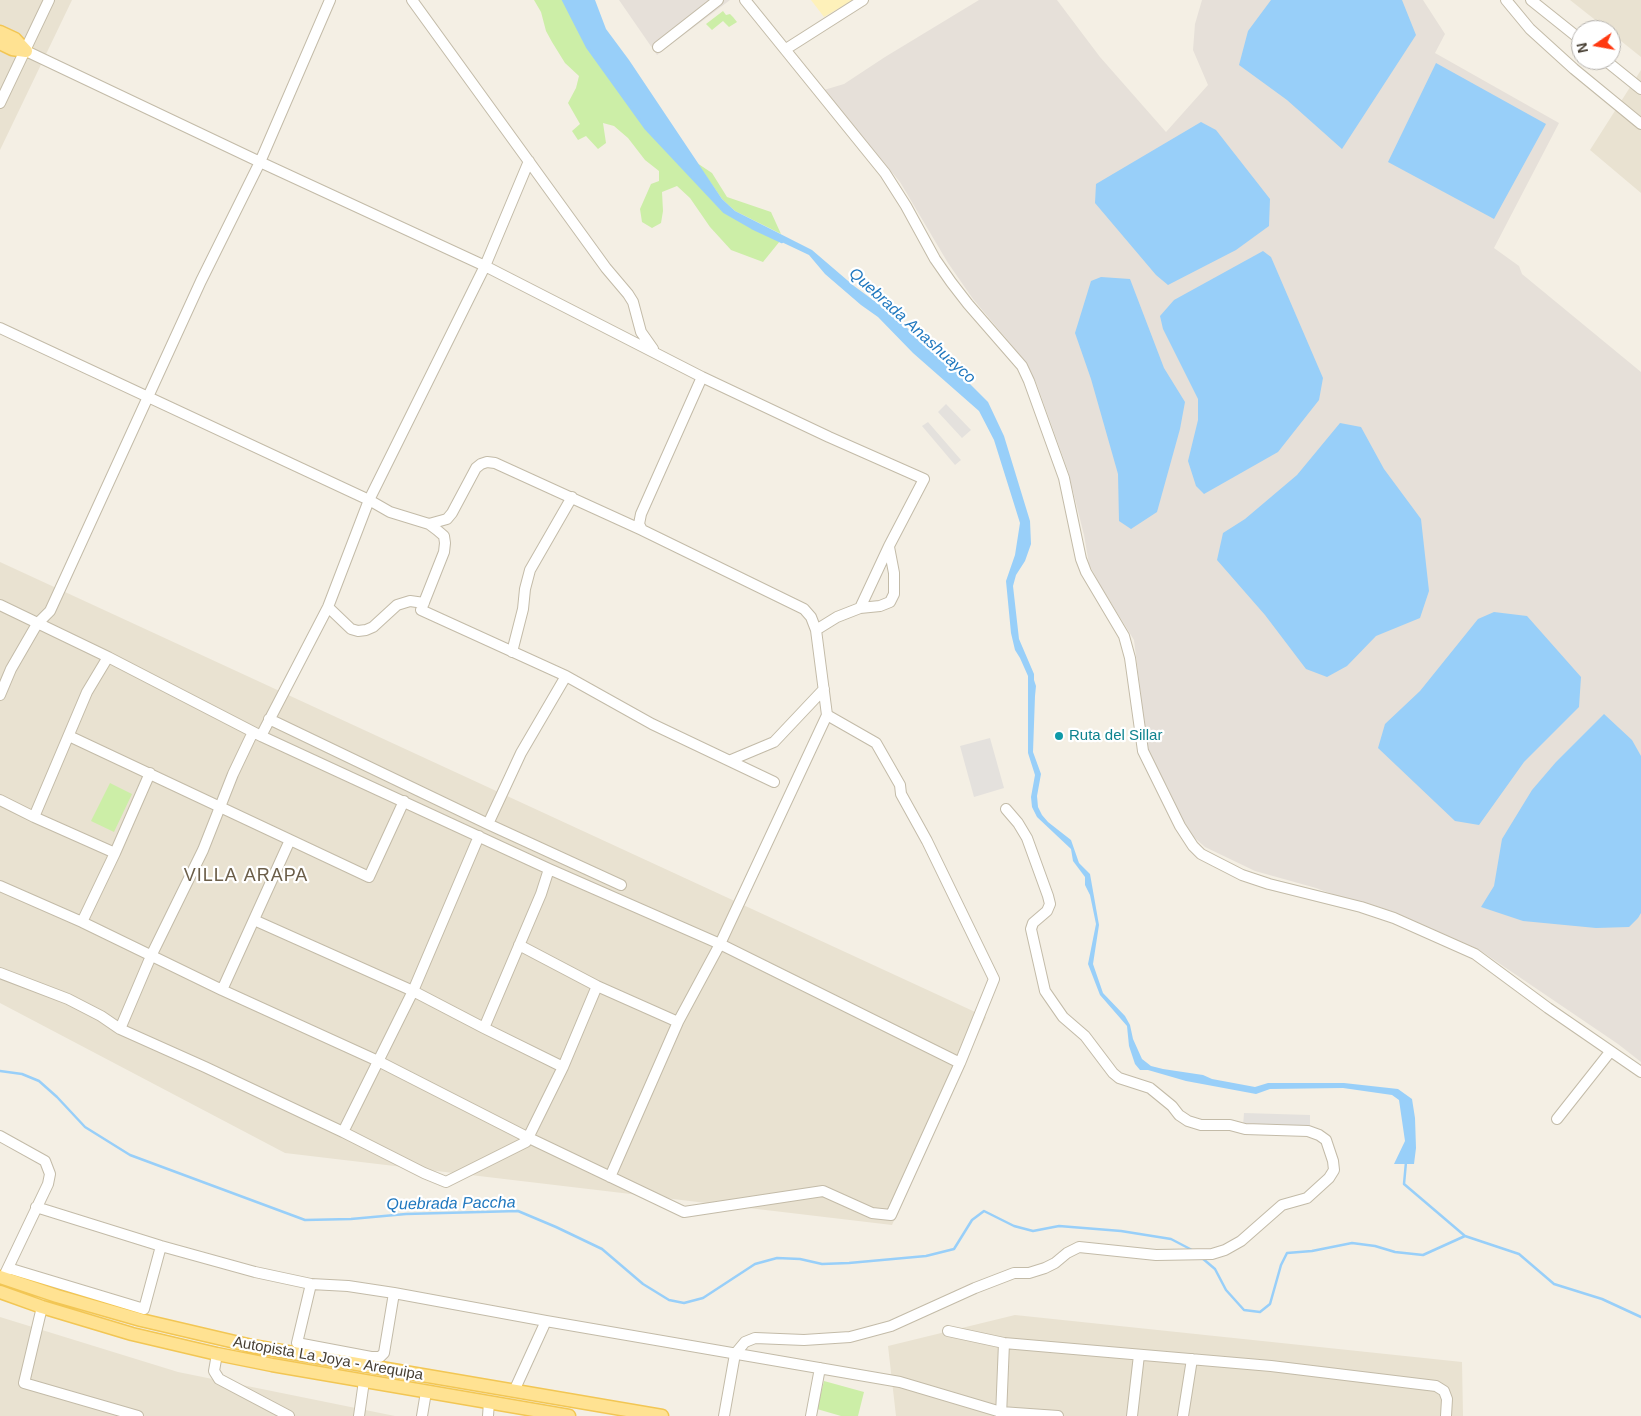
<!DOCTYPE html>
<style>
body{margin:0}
#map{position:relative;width:1641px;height:1416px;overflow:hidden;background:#f4efe4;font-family:Arial,sans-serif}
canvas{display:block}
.north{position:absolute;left:1571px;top:20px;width:50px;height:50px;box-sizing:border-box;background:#fff;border:1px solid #b5b2ad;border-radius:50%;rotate:258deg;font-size:14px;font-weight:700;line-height:20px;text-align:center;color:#473f33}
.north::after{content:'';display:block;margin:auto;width:18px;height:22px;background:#ff3910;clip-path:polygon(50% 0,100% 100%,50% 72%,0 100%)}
</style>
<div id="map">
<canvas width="1641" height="1416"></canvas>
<div class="north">N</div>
</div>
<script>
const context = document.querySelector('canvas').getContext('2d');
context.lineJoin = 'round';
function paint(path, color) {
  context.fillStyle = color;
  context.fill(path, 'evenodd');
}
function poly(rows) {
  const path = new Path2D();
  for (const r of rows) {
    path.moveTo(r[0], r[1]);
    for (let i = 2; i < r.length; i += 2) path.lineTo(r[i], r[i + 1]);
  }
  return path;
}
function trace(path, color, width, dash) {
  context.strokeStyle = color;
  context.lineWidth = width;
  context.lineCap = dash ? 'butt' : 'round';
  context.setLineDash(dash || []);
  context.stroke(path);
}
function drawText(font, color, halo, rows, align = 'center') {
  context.font = font + ' Arial,sans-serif';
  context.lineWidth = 4.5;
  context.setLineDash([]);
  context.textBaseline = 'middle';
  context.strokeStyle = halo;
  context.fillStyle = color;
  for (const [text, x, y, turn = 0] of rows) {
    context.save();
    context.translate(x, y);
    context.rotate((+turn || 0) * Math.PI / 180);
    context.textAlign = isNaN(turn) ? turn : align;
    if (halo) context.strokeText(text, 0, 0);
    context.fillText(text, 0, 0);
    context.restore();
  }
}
paint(poly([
 [0,0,72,0,0,150],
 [1570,0,1641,0,1641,57,1611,33,1611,30,1608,30],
 [1641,70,1641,193,1590,150],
 [0,562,986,1017,892,1225,285,1153,0,1003],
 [1015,1315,1462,1362,1463,1416,896,1416,888,1346],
 [0,1317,178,1372,395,1416,0,1416]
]), '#e9e2d1');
paint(poly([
 [619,0,730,0,657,55],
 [979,0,1057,0,1100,57,1166,132,1208,85,1193,50,1195,24,1202,0,1423,0,1445,34,1435,53,1559,123,1494,248,1519,266,1522,274,1641,372,1641,1062,1618,1044,1478,949,1316,888,1255,871,1205,847,1188,832,1167,786,1151,760,1147,745,1134,640,1100,585,1089,564,1084,535,1068,471,1037,385,1025,361,973,299,948,263,900,182,824,90,844,84,885,57]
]), '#e6e0d9');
paint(poly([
 [534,0,563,0,587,47,646,129,724,212,752,228,780,241,763,262,731,250,710,227,690,198,677,186,662,192,663,211,661,223,652,228,642,222,640,209,651,184,659,181,659,171,645,160,628,138,614,126,603,123,606,143,598,149,586,136,578,140,572,131,580,124,568,103,576,88,579,76,565,63,552,42,546,31,541,12],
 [723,11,726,15,730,14,733,17,737,22,729,27,723,21,712,30,706,24],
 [697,163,712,173,727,197,771,212,781,234,735,211,722,199],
 [110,783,132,794,114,832,91,821],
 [824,1381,864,1392,858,1416,841,1416,817,1409]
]), '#cceea7');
paint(poly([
 [811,0,853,0,824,17]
]), '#fef1ba');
paint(poly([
 [946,404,971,430,962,438,938,412],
 [928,422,961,460,955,465,922,426],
 [990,738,1004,788,974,797,960,746],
 [1244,1113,1310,1115,1310,1128,1243,1126]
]), '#e4e1dd');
paint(poly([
 [563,0,595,0,606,29,629,60,722,199,735,211,812,250,854,286,899,319,922,344,960,374,988,402,1004,436,1030,521,1031,544,1025,561,1016,575,1013,586,1019,639,1034,674,1034,680,1036,686,1035,696,1033,752,1041,774,1037,796,1038,807,1042,815,1048,822,1071,840,1079,863,1090,874,1099,925,1093,964,1103,993,1125,1016,1130,1025,1133,1039,1142,1059,1151,1066,1163,1069,1203,1075,1212,1079,1255,1087,1268,1083,1344,1083,1398,1089,1412,1099,1415,1118,1416,1148,1414,1164,1394,1164,1405,1141,1399,1100,1392,1095,1343,1088,1270,1089,1256,1094,1186,1081,1148,1070,1140,1070,1135,1064,1129,1046,1127,1026,1100,995,1088,964,1096,924,1090,895,1085,885,1085,877,1073,861,1071,849,1037,817,1032,807,1031,797,1035,775,1028,753,1028,676,1020,658,1015,650,1011,633,1006,581,1015,555,1020,523,994,440,979,411,913,353,878,317,861,305,825,274,809,255,752,228,724,212,646,129,587,47],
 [1271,0,1402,0,1416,35,1342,149,1287,100,1239,65,1248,31],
 [1436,63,1546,124,1494,219,1388,162],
 [1201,122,1216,130,1270,199,1269,226,1236,250,1168,285,1156,275,1095,203,1096,184],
 [1263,251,1271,257,1323,378,1319,400,1278,452,1204,494,1196,486,1188,461,1198,420,1198,399,1163,329,1160,316,1174,300],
 [1101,277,1130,279,1164,368,1185,402,1180,429,1157,512,1131,529,1119,521,1118,474,1091,379,1075,333,1091,281],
 [1340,423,1361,427,1384,469,1421,519,1429,591,1420,618,1376,636,1347,666,1327,677,1306,669,1265,615,1217,560,1223,533,1245,519,1297,475],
 [1494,612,1527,616,1581,677,1579,707,1524,762,1479,825,1455,821,1378,748,1385,724,1420,691,1478,619],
 [1604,714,1632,740,1641,756,1641,913,1638,918,1629,927,1596,928,1523,921,1481,907,1494,886,1502,839,1532,790,1556,762]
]), '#98cff9');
trace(poly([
 [563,0,587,47,646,129,724,212,752,228,782,242],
 [0,1071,22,1074,39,1081,57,1097,85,1127,130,1155,305,1220,351,1219,406,1214,518,1211,556,1227,602,1249,643,1284,669,1300,684,1303,703,1298,755,1264,777,1258,800,1259,822,1264,849,1263,926,1256,954,1249,972,1220,984,1211,1014,1226,1033,1231,1059,1226,1121,1231,1171,1239,1192,1250],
 [1406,1162,1404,1184,1465,1236,1519,1254,1554,1284,1602,1299,1641,1317],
 [1202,1258,1215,1269,1226,1290,1244,1310,1260,1312,1270,1304,1281,1265,1287,1253,1312,1251,1352,1243,1375,1246,1395,1252,1423,1255,1465,1236]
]), '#98cff9', 2.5);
const minor = poly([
 [412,0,606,268,628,294,633,302,641,332,653,349],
 [745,0,885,173,906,206,935,259,951,282,968,304,1022,366,1029,381,1064,478,1081,559,1086,572,1124,636,1130,658,1143,751,1180,826,1193,846,1201,854,1242,875,1269,884,1361,907,1394,918,1475,954,1548,1008,1641,1072],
 [1506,0,1530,29,1574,69,1641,124],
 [1531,0,1581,40],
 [658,47,718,0],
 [786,49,863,0],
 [26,51,260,162,485,266,702,377,829,437,924,479,889,546,860,608,837,617,816,630],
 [1605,60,1641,89],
 [0,103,49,0],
 [0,328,369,500,390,512,429,524,437,530,444,536,445,543,444,552,421,610,566,676,652,724,774,782],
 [429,524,447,519,452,513,476,468,481,464,487,462,495,463,642,530],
 [0,605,108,657,261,736,549,869,720,944,960,1063],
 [328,607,351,629,358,631,366,630,373,627,397,605,410,601,424,603],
 [860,608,880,606,890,602,894,594,894,573,889,547],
 [512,652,523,609,525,589,530,570,572,497],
 [0,695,11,669,37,624,50,611,201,281,260,162,330,0],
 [269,719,488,824,621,885],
 [69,736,369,877,404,801],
 [261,736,328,607,369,500,485,266,529,161],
 [731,760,774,742,824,689],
 [0,800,34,817,115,853],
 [34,817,87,692,108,657],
 [488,824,521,753,566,676],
 [0,886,82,922,222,990,378,1061,529,1138,684,1212,823,1191,872,1213,891,1215,960,1063,994,979,927,841,901,794,900,785,876,743,827,715],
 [254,920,413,991,484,1028,563,1067],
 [82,922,115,853,150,773],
 [519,945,597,986,678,1022],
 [0,973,68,999,101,1016,120,1029,205,1067,343,1132,424,1173,446,1182,526,1142,563,1067,597,986],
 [222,990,290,840],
 [484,1028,541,894,549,869],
 [120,1029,151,956,203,850,233,774,253,732],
 [1557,1119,1610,1052],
 [343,1132,413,991,479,836],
 [0,1136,45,1161,50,1174,48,1184,6,1272],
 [610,1177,678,1022,720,944,827,715,816,630,811,617,804,609,642,530,639,524,641,514,702,377],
 [36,1207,161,1246,255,1272,311,1284,348,1286,394,1293,546,1321,900,1382,1001,1412,1058,1416],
 [8,1268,144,1309,161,1246],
 [311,1284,297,1343,371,1357],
 [42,1307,24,1383,138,1416],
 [948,1331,1004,1343,1271,1366,1436,1386,1444,1391,1447,1399,1446,1416],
 [217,1354,214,1371,219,1379,289,1416],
 [369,1364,371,1357,380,1357,384,1353,394,1293],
 [514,1391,546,1321],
 [359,1416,364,1381],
 [422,1416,426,1392],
 [488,1416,489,1402],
 [724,1416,735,1354,745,1342,755,1338,804,1340,850,1337,891,1326,975,1288,1014,1273,1029,1273,1045,1268,1055,1263,1067,1253,1079,1247,1156,1255,1212,1254,1225,1250,1241,1241,1282,1205,1307,1198,1329,1178,1334,1170,1333,1161,1326,1140,1319,1135,1308,1131,1245,1129,1230,1125,1201,1125,1188,1121,1179,1115,1172,1106,1150,1088,1119,1078,1113,1073,1085,1036,1063,1017,1045,991,1031,929,1033,923,1047,911,1050,904,1048,896,1027,838,1018,823,1006,809],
 [811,1416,820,1368],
 [1001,1416,1004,1343],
 [1132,1416,1139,1355],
 [1183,1416,1192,1359]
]);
const major = poly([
 [0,32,15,39,26,51],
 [0,43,12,49,26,51],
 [0,1277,57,1296,141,1320,252,1346,662,1416],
 [0,1292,42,1307,132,1334,217,1354,272,1365,569,1416]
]);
trace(minor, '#c3bba8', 12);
trace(major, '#f2c654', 15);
trace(minor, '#fff', 10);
trace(major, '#ffe292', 12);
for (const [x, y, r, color] of [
 [1059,736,5,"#0f9aa8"]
]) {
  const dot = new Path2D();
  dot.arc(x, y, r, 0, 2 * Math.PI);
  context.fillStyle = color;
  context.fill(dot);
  trace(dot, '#fff', 2);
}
drawText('15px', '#0d838f', '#fff', [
 ["Ruta del Sillar",1069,736]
], 'left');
drawText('15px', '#473f33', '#fff', [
 ["Autopista La Joya - Arequipa",328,1359,10]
]);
drawText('italic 16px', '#2078bf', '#fff', [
 ["Quebrada Anashuayco",912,326,42],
 ["Quebrada Paccha",451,1204,-1]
]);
context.letterSpacing = '1px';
drawText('18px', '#6b5e49', '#fff', [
 ["VILLA ARAPA",246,876]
]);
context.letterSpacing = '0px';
</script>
